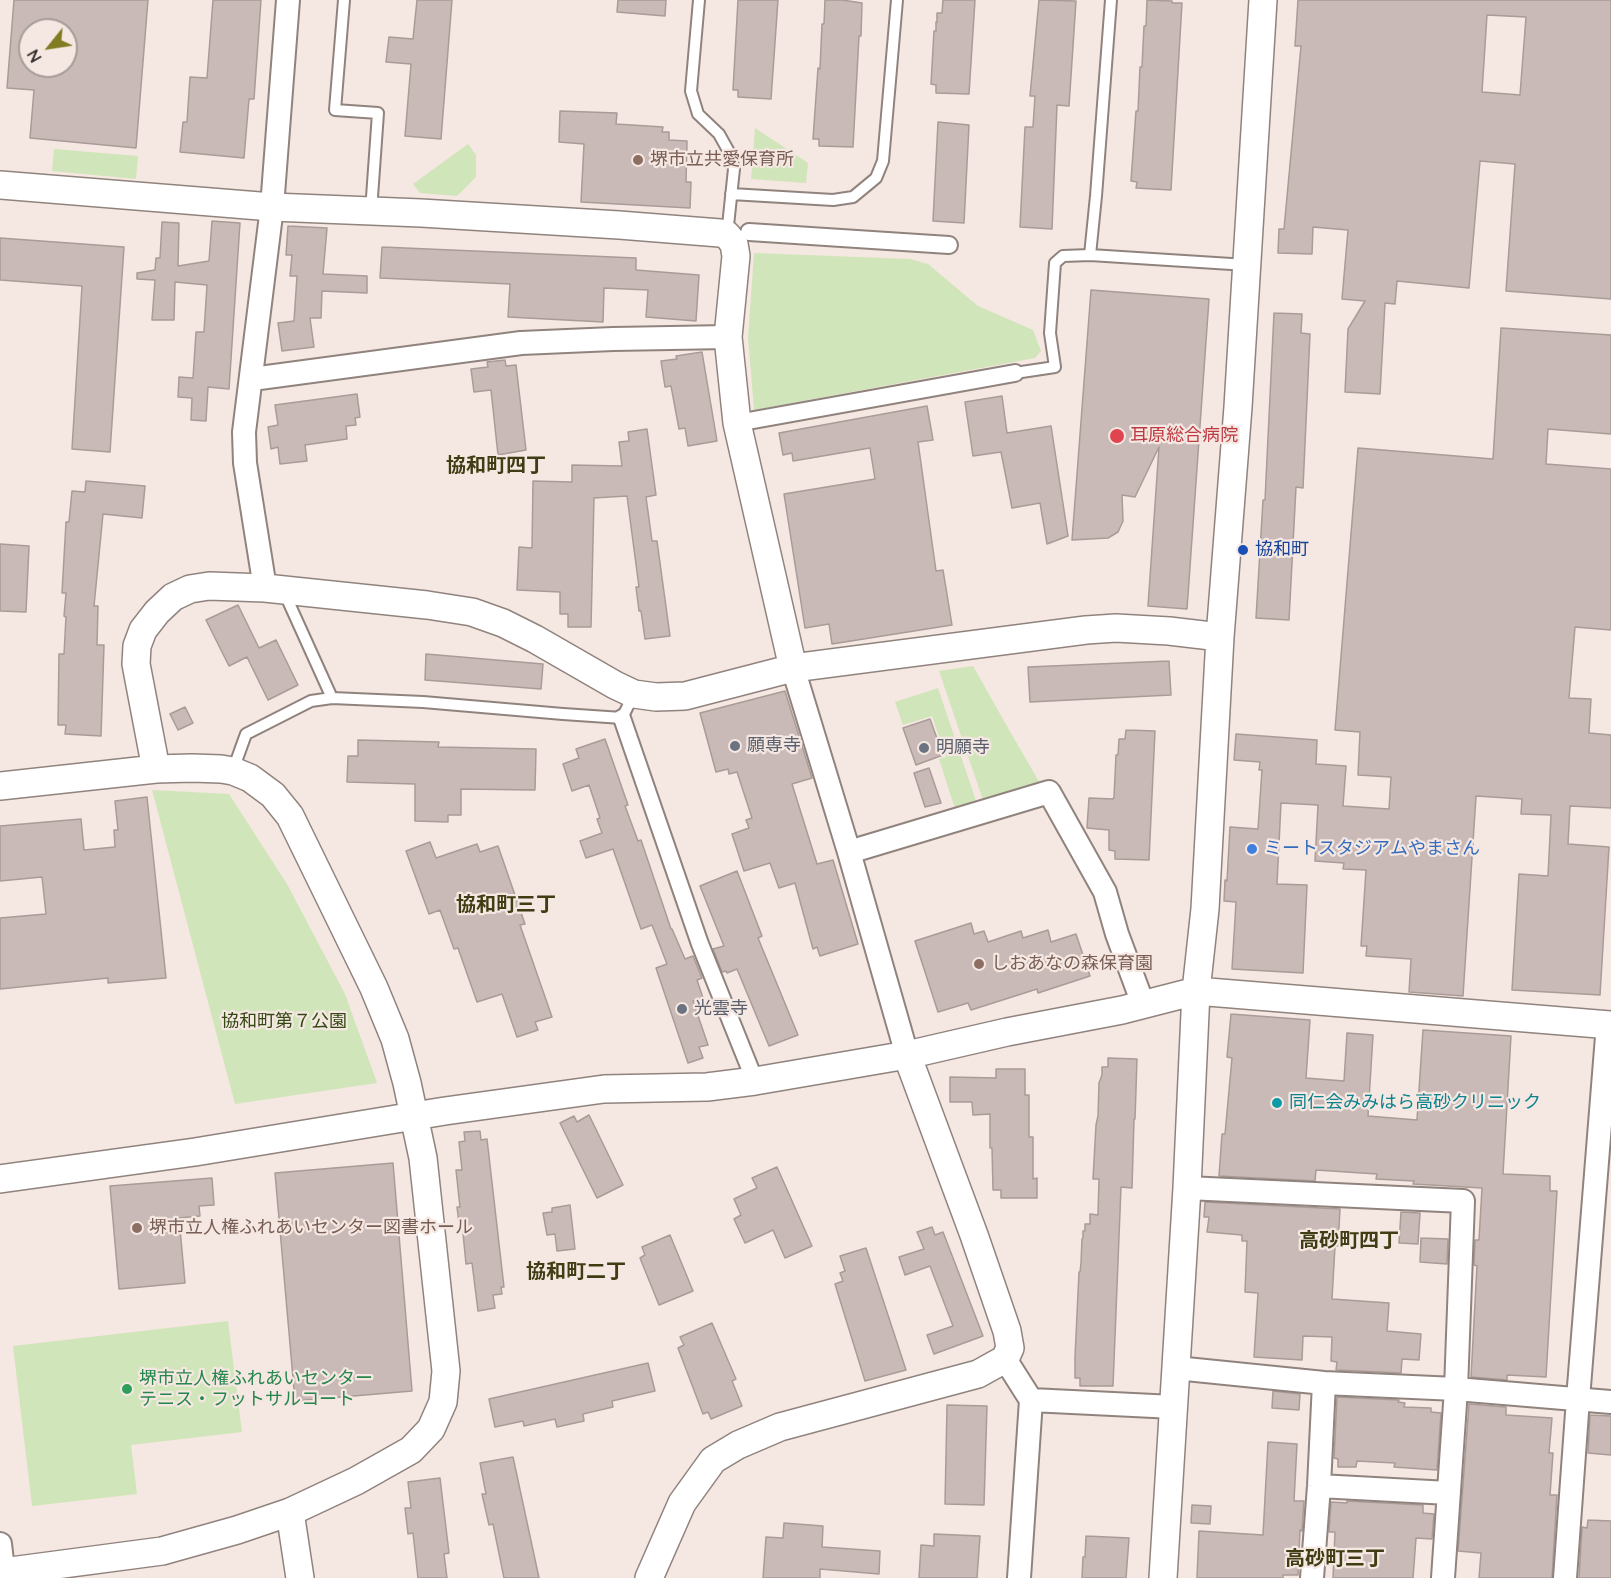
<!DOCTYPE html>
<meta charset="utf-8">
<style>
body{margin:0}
#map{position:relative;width:1611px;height:1578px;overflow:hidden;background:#f5e7e1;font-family:Quicksand,sans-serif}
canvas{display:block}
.north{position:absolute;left:18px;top:18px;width:60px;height:60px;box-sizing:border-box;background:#f5e7e1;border:2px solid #a79c97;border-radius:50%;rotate:240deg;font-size:16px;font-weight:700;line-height:24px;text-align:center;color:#312b29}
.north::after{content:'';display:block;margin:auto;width:21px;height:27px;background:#817c22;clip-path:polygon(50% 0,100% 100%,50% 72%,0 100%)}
</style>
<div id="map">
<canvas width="1611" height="1578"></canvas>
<div class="north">N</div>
</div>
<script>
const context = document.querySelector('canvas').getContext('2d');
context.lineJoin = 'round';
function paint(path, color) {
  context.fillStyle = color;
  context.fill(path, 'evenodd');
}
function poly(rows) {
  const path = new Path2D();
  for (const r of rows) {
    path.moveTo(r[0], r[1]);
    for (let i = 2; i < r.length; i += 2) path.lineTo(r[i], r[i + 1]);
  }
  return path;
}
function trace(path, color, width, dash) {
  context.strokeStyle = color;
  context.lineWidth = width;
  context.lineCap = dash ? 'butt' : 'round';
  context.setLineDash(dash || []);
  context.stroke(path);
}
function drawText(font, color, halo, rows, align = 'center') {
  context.font = font + ' Quicksand,"Noto Sans JP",sans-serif';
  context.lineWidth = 4.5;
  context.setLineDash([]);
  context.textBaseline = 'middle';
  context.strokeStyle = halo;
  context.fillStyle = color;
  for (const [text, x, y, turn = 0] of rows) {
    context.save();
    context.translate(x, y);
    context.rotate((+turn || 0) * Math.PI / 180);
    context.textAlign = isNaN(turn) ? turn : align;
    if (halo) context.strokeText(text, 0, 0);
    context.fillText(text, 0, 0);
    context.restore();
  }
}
paint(poly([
 [755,128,808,163,806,183,751,179],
 [468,144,476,155,476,177,457,196,420,193,413,184],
 [54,149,138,156,136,179,52,171],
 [754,253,910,259,928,264,978,306,1033,330,1041,351,1035,358,754,410,748,337],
 [973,666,1008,728,1041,785,984,803,939,671],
 [938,688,977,804,956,812,939,759,946,757,932,716,903,725,895,702],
 [152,790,229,794,287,884,345,994,377,1083,235,1104],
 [228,1321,242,1432,131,1445,137,1494,32,1506,13,1346]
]), '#d1e5ba');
const building = poly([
 [14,0,148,0,136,148,30,138,34,90,7,88,14,0],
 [30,30,66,30,66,66,30,66,30,30],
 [213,0,261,0,254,99,249,99,244,158,180,152,183,122,187,122,190,77,207,78,213,0],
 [417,0,452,0,441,139,405,136,411,64,386,62,389,37,413,39,417,0],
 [618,0,666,0,665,16,617,12,618,0],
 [738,0,778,0,771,99,738,97,738,90,733,90,738,0],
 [825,0,842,0,862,3,861,36,859,36,853,147,819,146,819,139,813,139,818,68,820,69,822,24,824,24,825,0],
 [943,0,975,0,969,94,936,93,936,85,931,84,934,31,936,31,936,22,937,22,937,13,942,13,943,0],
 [1039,0,1076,1,1069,106,1057,105,1052,229,1020,227,1025,127,1033,127,1035,96,1030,96,1039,0],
 [1147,0,1172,1,1172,3,1182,3,1171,190,1136,188,1137,182,1131,181,1136,111,1138,111,1140,67,1142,67,1144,26,1146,26,1147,0],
 [1298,0,1611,0,1611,299,1506,291,1515,164,1480,161,1469,288,1397,281,1395,304,1385,303,1380,394,1345,392,1348,329,1365,301,1342,299,1348,230,1313,227,1312,254,1278,253,1279,229,1284,229,1301,46,1295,46,1298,0],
 [1487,15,1526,17,1520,95,1482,92,1487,15],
 [560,111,617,113,616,124,663,127,662,132,669,132,669,140,687,141,686,182,691,182,690,208,581,202,584,144,559,142,560,111],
 [938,122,969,125,964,223,933,221,938,122],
 [212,221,240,223,229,389,208,387,206,421,191,420,192,398,178,397,179,377,193,378,196,332,204,332,207,285,175,282,174,320,152,320,155,280,137,279,137,273,155,270,156,258,160,258,162,222,179,223,178,266,209,261,212,221],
 [288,226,327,228,323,274,367,276,367,293,322,291,321,318,310,318,314,347,282,351,278,323,294,321,297,276,290,276,292,255,286,255,288,226],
 [0,238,124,247,110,452,72,449,82,286,0,280,0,238],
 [382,247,636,258,636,270,699,275,696,321,646,317,648,290,604,288,603,322,508,317,510,284,380,278,382,247],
 [1091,290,1209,299,1187,609,1148,606,1159,447,1135,497,1122,495,1123,521,1118,532,1108,538,1072,540,1091,290],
 [1274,313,1302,314,1301,333,1310,334,1303,488,1296,487,1289,620,1256,618,1263,500,1265,500,1274,313],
 [1501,328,1611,335,1611,434,1548,429,1546,464,1611,469,1611,630,1575,627,1569,698,1591,699,1589,733,1611,735,1611,808,1570,806,1568,844,1609,847,1600,995,1512,990,1519,874,1548,876,1551,815,1521,814,1522,799,1476,796,1463,996,1409,992,1411,959,1366,956,1367,946,1361,946,1366,870,1343,869,1344,863,1315,861,1318,805,1281,803,1277,884,1307,885,1303,973,1232,969,1236,902,1224,901,1225,880,1227,881,1230,827,1258,829,1262,770,1259,770,1260,762,1234,760,1236,734,1317,740,1316,764,1346,766,1343,806,1389,809,1391,777,1358,775,1360,732,1335,730,1358,448,1493,459,1501,328],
 [702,352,717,441,688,446,685,428,679,429,671,386,665,387,661,361,677,359,676,356,702,352],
 [505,360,506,366,516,365,526,450,498,455,491,390,474,392,471,369,488,367,487,362,505,360],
 [357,394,360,417,355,418,356,425,346,426,347,439,305,445,307,461,280,464,278,447,271,449,268,427,278,425,275,405,357,394],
 [1002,396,1007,433,1051,426,1068,536,1047,544,1040,503,1012,508,1001,452,973,456,965,402,1002,396],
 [927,406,933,440,918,442,936,571,943,570,952,625,832,644,829,624,805,628,784,494,875,479,870,448,793,461,792,453,783,455,779,433,927,406],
 [647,429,656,495,646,497,652,541,657,541,670,636,645,639,641,611,639,611,636,587,639,587,627,496,594,498,591,627,568,627,568,614,560,614,560,592,517,590,519,547,532,548,533,481,572,482,572,465,622,466,619,442,629,441,628,432,647,429],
 [86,481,145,486,142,518,103,514,94,606,98,606,97,645,104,645,101,736,65,734,66,725,58,725,59,654,64,654,66,617,64,616,66,593,62,593,66,522,69,522,72,491,85,492,86,481],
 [0,544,29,546,26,612,0,611,0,544],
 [238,605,259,648,276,640,298,685,268,700,247,657,229,666,206,620,238,605],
 [426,654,543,664,541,689,425,680,426,654],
 [1169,661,1171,695,1030,702,1028,667,1169,661],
 [785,691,812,778,792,784,817,864,833,860,858,944,820,956,817,947,813,949,795,883,779,888,770,863,744,871,732,834,749,828,746,820,752,818,737,772,729,774,728,769,716,772,700,713,785,691],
 [185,707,193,723,178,730,170,714,185,707],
 [930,719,943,755,916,765,903,728,930,719],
 [1126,730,1155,731,1149,860,1115,859,1115,851,1109,850,1109,830,1087,828,1089,798,1113,799,1114,797,1116,755,1118,755,1119,739,1125,739,1126,730],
 [605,739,628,805,625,806,638,841,641,840,671,929,672,929,685,959,693,956,702,978,697,980,703,998,693,1001,708,1045,699,1047,703,1058,688,1063,656,968,667,964,652,925,641,929,613,849,586,858,580,841,602,833,597,819,600,818,589,785,572,791,563,764,579,758,576,749,605,739],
 [358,740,439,742,438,747,536,749,535,790,461,789,461,815,448,815,448,822,415,821,415,784,347,782,348,756,358,756,358,740],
 [929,768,941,803,925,807,914,773,929,768],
 [147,797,166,978,108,983,108,978,0,989,0,918,46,914,42,877,0,881,0,826,81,819,84,850,115,847,114,830,118,830,115,801,147,797],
 [430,842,436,858,477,844,480,852,498,846,525,924,520,925,552,1017,535,1022,538,1030,517,1037,502,994,477,1002,458,948,454,949,440,910,429,914,406,851,430,842],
 [737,871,762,936,758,938,798,1035,769,1046,737,969,727,973,726,971,722,972,713,949,724,946,700,886,737,871],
 [971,923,974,934,984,931,988,942,1021,931,1023,938,1048,930,1051,942,1076,934,1090,976,1038,993,1037,989,971,1010,968,1003,938,1012,915,941,971,923],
 [1231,1014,1310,1020,1306,1078,1344,1081,1347,1033,1373,1035,1368,1116,1417,1120,1423,1030,1511,1036,1503,1174,1550,1176,1550,1191,1557,1191,1546,1377,1507,1375,1507,1380,1471,1377,1477,1266,1474,1265,1475,1240,1479,1240,1482,1188,1413,1184,1414,1181,1376,1179,1377,1174,1316,1170,1315,1181,1219,1176,1222,1134,1225,1134,1232,1058,1227,1057,1231,1014],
 [1108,1058,1137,1059,1135,1119,1134,1119,1132,1188,1121,1187,1113,1386,1080,1386,1080,1378,1075,1378,1075,1357,1079,1272,1080,1272,1081,1263,1082,1239,1083,1238,1083,1231,1085,1231,1085,1224,1090,1224,1090,1214,1098,1215,1099,1179,1093,1179,1096,1125,1098,1116,1099,1083,1102,1075,1102,1067,1108,1067,1108,1058],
 [996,1069,1025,1069,1025,1095,1029,1095,1029,1137,1033,1137,1033,1179,1037,1178,1037,1198,1001,1198,1001,1190,993,1190,992,1148,990,1148,990,1114,973,1115,972,1102,950,1102,950,1077,996,1078,996,1069],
 [589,1115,623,1185,597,1198,560,1123,574,1116,577,1122,589,1115],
 [480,1131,481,1140,487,1139,504,1287,501,1287,502,1294,493,1295,495,1308,478,1311,472,1263,466,1264,462,1223,459,1223,457,1207,460,1207,456,1170,462,1170,459,1142,465,1141,464,1132,480,1131],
 [393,1163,412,1391,295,1401,275,1173,393,1163],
 [777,1167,812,1246,785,1258,773,1230,745,1243,734,1219,741,1215,734,1199,757,1188,752,1178,777,1167],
 [212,1178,214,1205,199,1206,200,1216,179,1218,185,1283,119,1289,110,1186,212,1178],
 [1205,1202,1340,1209,1338,1246,1335,1246,1332,1299,1389,1303,1387,1331,1421,1334,1419,1360,1402,1359,1401,1373,1336,1370,1337,1362,1331,1361,1332,1337,1303,1336,1302,1360,1254,1357,1258,1293,1245,1292,1247,1241,1242,1241,1242,1235,1207,1232,1209,1217,1204,1217,1205,1202],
 [570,1205,575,1249,557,1251,555,1234,547,1235,543,1213,552,1212,552,1208,570,1205],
 [1401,1212,1420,1213,1418,1244,1399,1243,1401,1212],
 [932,1227,935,1235,943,1232,983,1336,934,1354,927,1335,953,1326,930,1266,905,1275,899,1257,924,1249,917,1232,932,1227],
 [670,1235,693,1291,659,1305,640,1258,645,1255,642,1247,670,1235],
 [1421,1238,1448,1239,1447,1264,1420,1262,1421,1238],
 [866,1248,906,1370,865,1381,835,1284,843,1281,840,1273,845,1271,840,1256,866,1248],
 [712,1323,736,1379,732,1381,742,1406,711,1419,708,1412,703,1414,678,1348,684,1345,680,1337,712,1323],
 [648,1363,655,1391,612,1401,613,1407,583,1414,584,1421,557,1427,555,1419,524,1426,523,1421,495,1427,489,1399,648,1363],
 [1273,1391,1300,1394,1299,1410,1272,1408,1273,1391],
 [1337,1397,1399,1400,1398,1402,1405,1403,1404,1407,1431,1408,1431,1412,1441,1413,1437,1470,1394,1467,1395,1463,1357,1461,1356,1467,1338,1467,1338,1459,1334,1458,1337,1397],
 [1469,1404,1506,1407,1506,1415,1552,1418,1549,1453,1553,1453,1550,1495,1557,1495,1552,1578,1479,1578,1481,1553,1458,1551,1469,1404],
 [947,1405,987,1406,984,1505,945,1504,947,1405],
 [1590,1415,1611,1416,1611,1455,1588,1453,1590,1415],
 [1268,1442,1297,1444,1294,1501,1304,1501,1302,1531,1300,1530,1298,1575,1283,1575,1283,1578,1197,1578,1199,1531,1263,1535,1268,1442],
 [513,1457,539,1578,504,1578,493,1524,489,1525,482,1494,486,1494,480,1463,513,1457],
 [440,1478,449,1553,444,1554,447,1578,418,1578,413,1533,408,1534,405,1508,411,1508,408,1482,440,1478],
 [1347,1501,1423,1505,1423,1513,1434,1514,1432,1539,1416,1538,1413,1578,1333,1578,1335,1532,1329,1532,1331,1502,1347,1503,1347,1501],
 [1192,1505,1211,1506,1210,1524,1191,1523,1192,1505],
 [1588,1520,1611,1521,1611,1578,1579,1578,1582,1527,1587,1528,1588,1520],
 [784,1523,823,1526,822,1547,880,1551,879,1574,820,1569,820,1578,763,1578,766,1537,783,1538,784,1523],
 [934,1534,980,1536,977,1578,919,1578,921,1545,934,1546,934,1534],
 [1086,1536,1129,1538,1126,1578,1082,1578,1083,1557,1085,1557,1086,1536]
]);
paint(building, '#c9bab7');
trace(building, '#a99b98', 1.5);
const service = poly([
 [344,0,335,110,378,113,371,211],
 [699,0,691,91,698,114,719,134,729,152,734,169,727,235],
 [1111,0,1096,196,1090,255,1247,265],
 [731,194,833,200,853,197,876,178,883,161,897,0],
 [1015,373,1055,367,1050,333,1055,263,1063,256,1090,255],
 [284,592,332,698],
 [233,770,246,734,311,701,332,698,423,702,563,714,622,718,634,694]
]);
const pedestrian = poly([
 [749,232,949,245],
 [737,423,1015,373],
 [622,718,700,944,755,1081]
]);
const minor = poly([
 [252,379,521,343,613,339,728,337],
 [265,588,245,463,244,432,272,207,288,0],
 [793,668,849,852,907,1055],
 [849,852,1049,792,1105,892,1117,934,1143,1004],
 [1187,1188,1463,1201,1456,1389,1443,1578],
 [1005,1359,1031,1400,1019,1578],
 [1176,1368,1324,1383,1456,1389,1611,1402],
 [1031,1400,1174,1407],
 [1319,1486,1449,1493],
 [0,1544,4,1578],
 [1312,1578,1319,1486,1324,1383],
 [1565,1578,1578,1399,1608,1024]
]);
const tertiary = poly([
 [0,185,272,207,421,213,619,225,720,233,727,235,734,244,736,256,728,337,737,423,793,668],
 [156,769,136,664,137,646,143,630,157,612,173,597,190,589,209,586,265,588,427,605,472,612,503,623,535,639,615,685,634,694,656,697,685,696,793,668,1086,630,1116,628,1169,631,1220,637],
 [0,786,156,769,192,768,221,769,233,771,250,778,273,795,290,816,374,988,395,1039,407,1083,423,1158,446,1371,443,1402,431,1429,411,1450,356,1481,290,1512,237,1530,162,1551,3,1572],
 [0,1179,195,1152,445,1111,604,1089,707,1087,755,1081,907,1055,1007,1032,1122,1010,1196,991,1611,1025],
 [290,1512,300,1578],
 [649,1578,682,1503,713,1460,738,1445,780,1427,978,1374,1005,1359,1010,1348,1007,1331,974,1235,907,1055],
 [1163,1578,1187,1188,1196,991,1205,909,1220,637,1238,407,1263,0]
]);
trace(service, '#90837e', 14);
trace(pedestrian, '#90837e', 20);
trace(minor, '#90837e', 26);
trace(tertiary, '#90837e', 30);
trace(service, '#fff', 10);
trace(pedestrian, '#fff', 16);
trace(minor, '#fff', 22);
trace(tertiary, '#fff', 27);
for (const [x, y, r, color] of [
 [638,160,6,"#8d6e63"],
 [1117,436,8,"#e0444e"],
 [1243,550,6,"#1a4fb4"],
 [735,746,6,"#6b7280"],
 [924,748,6,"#6b7280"],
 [1252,849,6,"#3f7fe0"],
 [979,964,6,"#8d6e63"],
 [682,1009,6,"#6b7280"],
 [1277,1103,6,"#0f9aa8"],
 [137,1228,6,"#8d6e63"],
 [127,1389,6,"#2e9e5b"]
]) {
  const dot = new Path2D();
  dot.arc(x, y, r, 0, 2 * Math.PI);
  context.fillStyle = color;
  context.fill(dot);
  trace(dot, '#f5e7e1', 2);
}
drawText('18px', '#785e54', '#f5e7e1', [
 ["堺市立共愛保育所",650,160],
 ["しおあなの森保育園",991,964],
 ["堺市立人権ふれあいセンター図書ホール",149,1228]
], 'left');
drawText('18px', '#be3a42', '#f5e7e1', [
 ["耳原総合病院",1130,436]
], 'left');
drawText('18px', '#164399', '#f5e7e1', [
 ["協和町",1255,550]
], 'left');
drawText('18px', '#5b616d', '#f5e7e1', [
 ["願専寺",747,746],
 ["明願寺",936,748],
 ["光雲寺",694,1009]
], 'left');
drawText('18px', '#366cbe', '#f5e7e1', [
 ["ミートスタジアムやまさん",1264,849]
], 'left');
drawText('18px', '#334812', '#f5e7e1', [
 ["協和町第７公園",284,1022]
]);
drawText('18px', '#0d838f', '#f5e7e1', [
 ["同仁会みみはら高砂クリニック",1289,1103]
], 'left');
drawText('18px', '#27864d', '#f5e7e1', [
 ["堺市立人権ふれあいセンター",139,1379],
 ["テニス・フットサルコート",139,1400]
], 'left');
drawText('bold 20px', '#403d14', '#f5e7e1', [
 ["協和町四丁",496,466],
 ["協和町三丁",506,905],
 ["高砂町四丁",1349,1241],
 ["協和町二丁",576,1272],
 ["高砂町三丁",1335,1559]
]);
</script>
